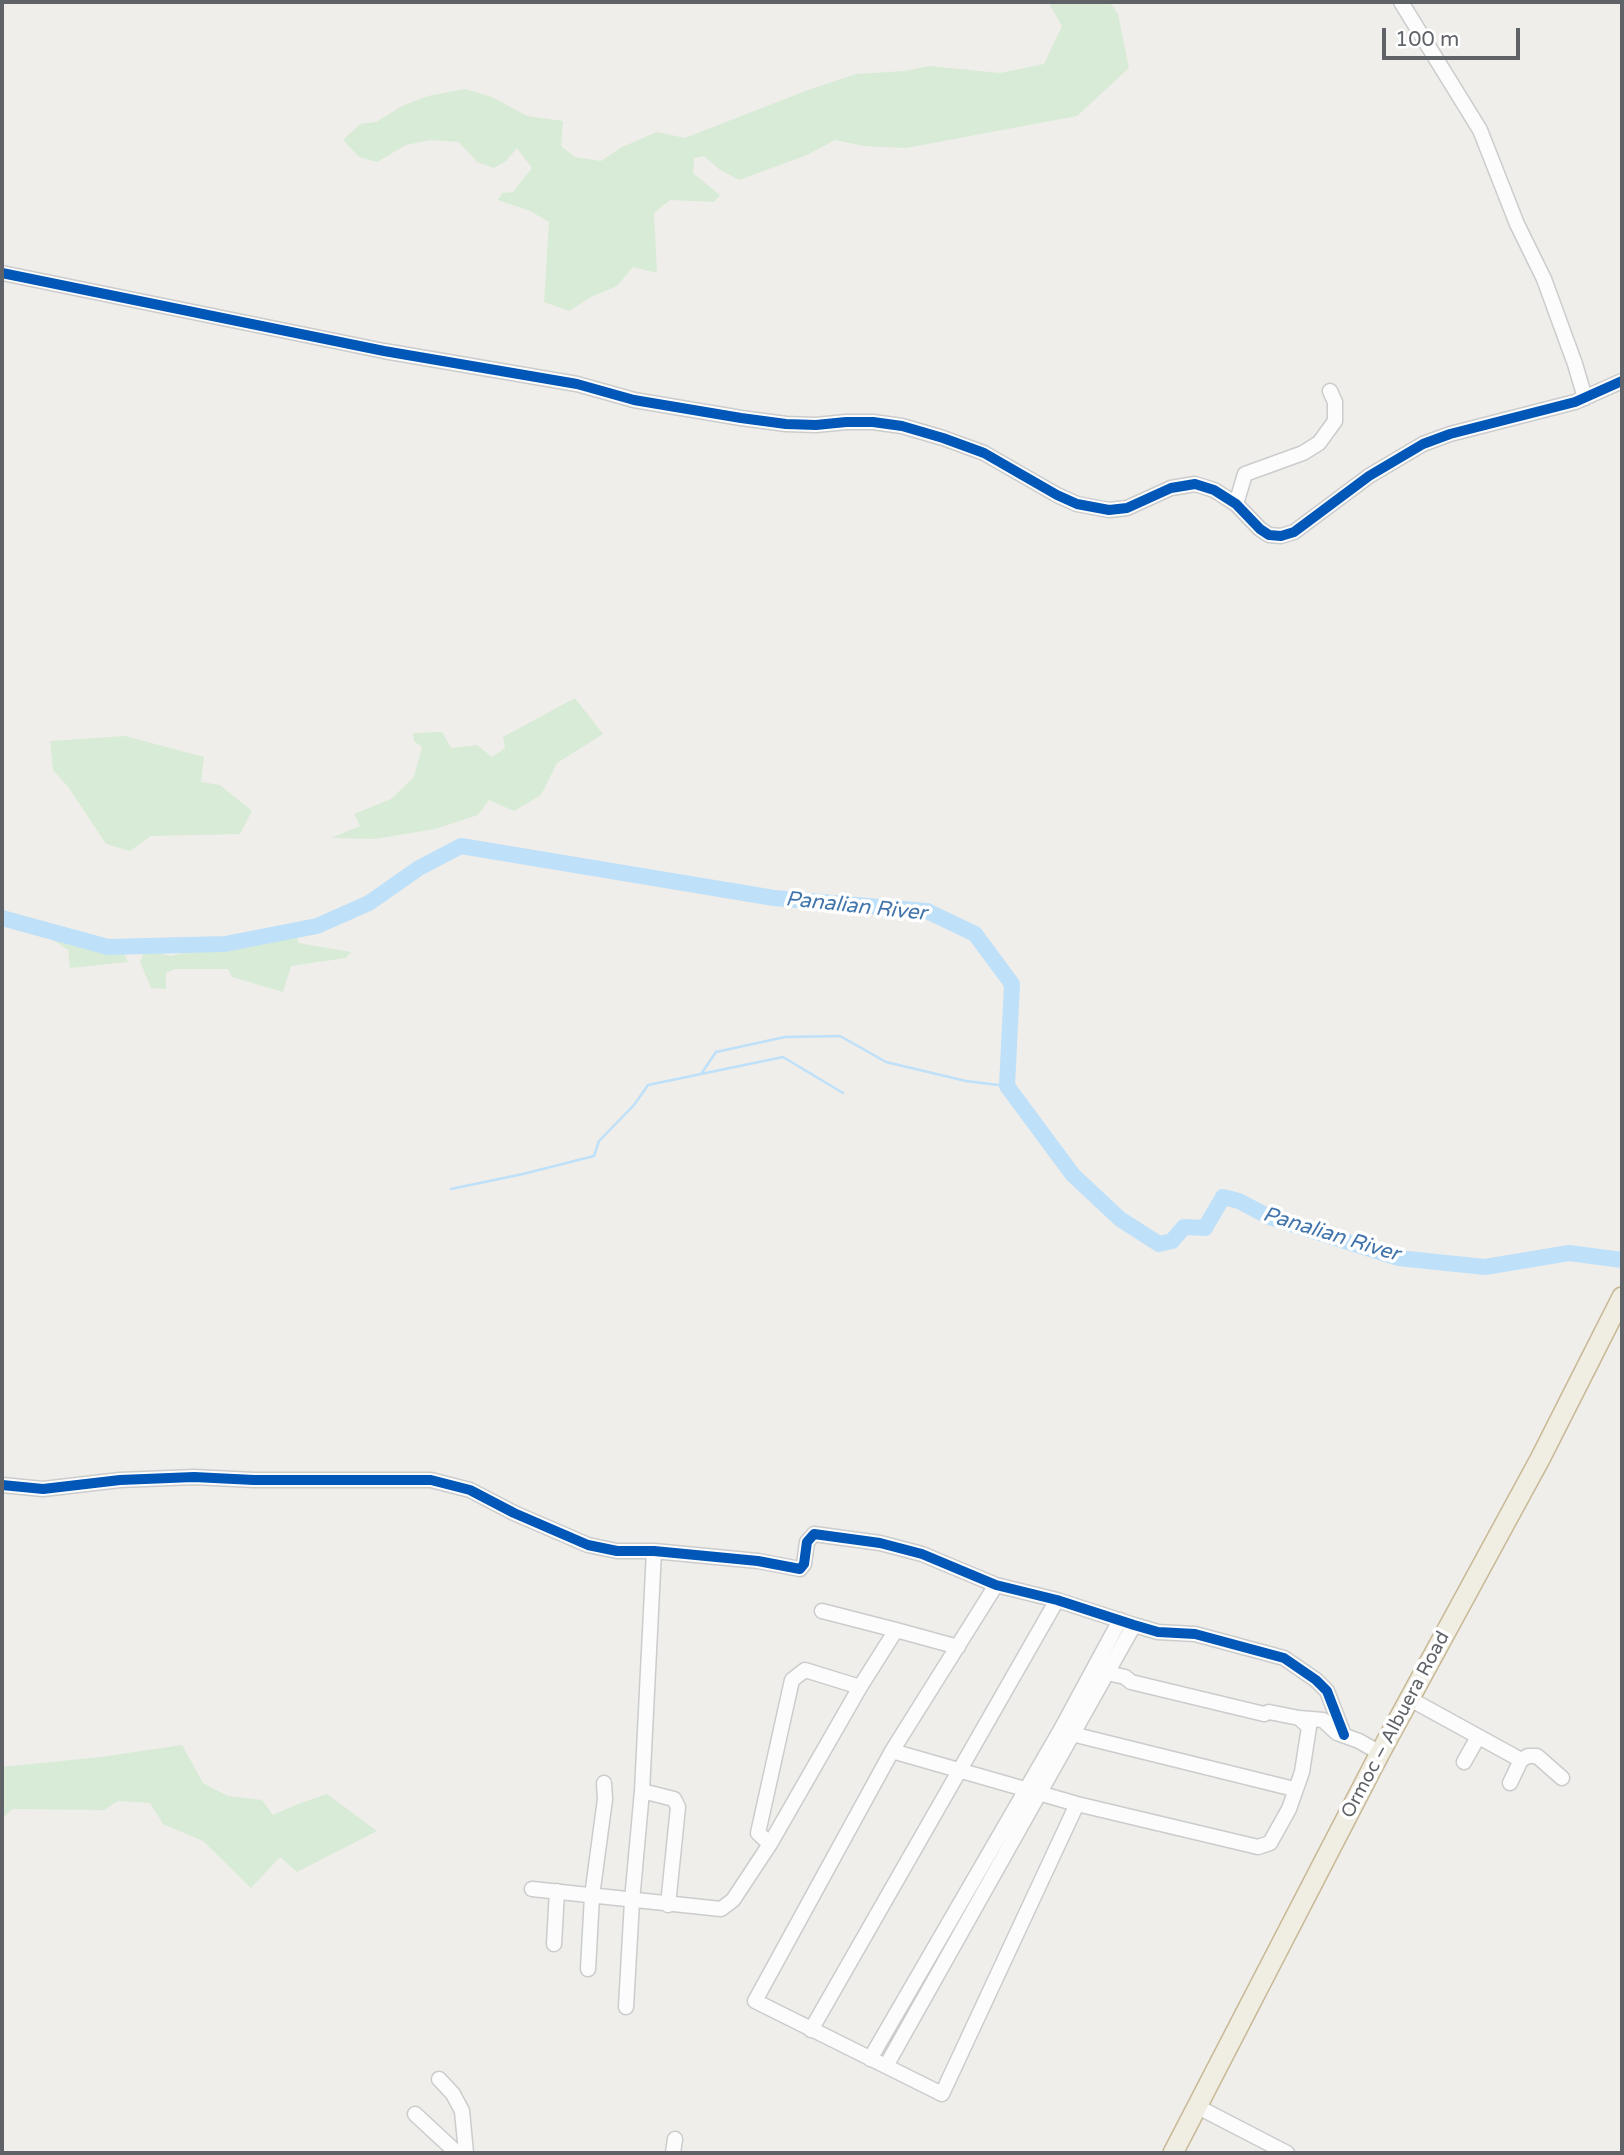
<!DOCTYPE html>
<meta charset="utf-8">
<style>
body{margin:0}
#map{position:relative;width:1624px;height:2155px;overflow:hidden;background:#efeeea;font-family:"Varela Round",sans-serif}
canvas{display:block}
.frame{position:absolute;inset:0;border:4px solid #5f6368;pointer-events:none}
.scale{position:absolute;left:1382px;top:28px;width:138px;height:32px;box-sizing:border-box;border:4px solid #5f6368;border-top:0;padding-left:9px;font-size:21px;line-height:24px;white-space:nowrap;color:#5f6368;-webkit-text-stroke:5px #fff;paint-order:stroke}
</style>
<div id="map">
<canvas width="1624" height="2155"></canvas>
<div class="frame"></div>
<div class="scale">100 m</div>
</div>
<script>
const context = document.querySelector('canvas').getContext('2d');
context.lineJoin = 'round';
function paint(path, color) {
  context.fillStyle = color;
  context.fill(path, 'evenodd');
}
function poly(rows) {
  const path = new Path2D();
  for (const r of rows) {
    path.moveTo(r[0], r[1]);
    for (let i = 2; i < r.length; i += 2) path.lineTo(r[i], r[i + 1]);
  }
  return path;
}
function trace(path, color, width, dash) {
  context.strokeStyle = color;
  context.lineWidth = width;
  context.lineCap = dash ? 'butt' : 'round';
  context.setLineDash(dash || []);
  context.stroke(path);
}
function drawText(font, color, halo, rows, align = 'center') {
  context.font = font + ' "Varela Round",sans-serif';
  context.lineWidth = 7;
  context.setLineDash([]);
  context.textBaseline = 'middle';
  context.strokeStyle = halo;
  context.fillStyle = color;
  for (const [text, x, y, turn = 0] of rows) {
    context.save();
    context.translate(x, y);
    context.rotate((+turn || 0) * Math.PI / 180);
    context.textAlign = isNaN(turn) ? turn : align;
    if (halo) context.strokeText(text, 0, 0);
    context.fillText(text, 0, 0);
    context.restore();
  }
}
paint(poly([
 [1048,2,1110,2,1118,14,1129,68,1077,116,906,148,864,146,835,140,807,155,739,180,719,169,704,156,694,158,693,173,720,195,714,202,670,200,654,213,657,273,633,267,617,286,591,297,569,311,544,302,549,222,530,211,498,200,502,193,513,192,532,168,517,148,506,161,494,168,477,162,459,142,430,140,406,145,377,162,359,157,343,140,360,124,376,122,402,106,428,96,465,89,492,97,527,116,563,121,561,146,575,157,601,161,622,147,657,132,685,138,808,90,856,74,905,71,929,66,1000,73,1044,64,1062,26],
 [575,698,603,734,557,763,541,795,514,811,489,800,478,815,435,829,375,839,331,838,360,826,354,814,391,799,414,777,422,747,414,741,413,733,442,732,451,748,477,745,492,757,505,748,503,737],
 [125,736,204,757,201,782,220,785,252,811,240,834,151,836,130,851,106,844,69,788,53,770,50,741],
 [295,924,298,943,351,952,346,958,291,966,283,992,232,977,228,969,175,969,166,973,166,989,151,988,140,962,145,950,171,956,227,942,274,936],
 [44,930,84,943,101,938,124,953,128,962,70,968,68,950,44,934],
 [182,1745,203,1783,228,1796,262,1800,273,1815,298,1804,327,1794,377,1831,297,1872,280,1857,251,1888,203,1841,163,1824,150,1803,118,1801,104,1810,13,1809,2,1818,2,1767,101,1757]
]), '#d8ebd6');
trace(poly([
 [701,1074,783,1057,843,1093],
 [451,1189,523,1174,594,1156,599,1141,634,1105,648,1085,701,1074,716,1052,785,1037,840,1036,886,1062,966,1081,1007,1086]
]), '#bfe0f9', 2.5);
trace(poly([
 [2,918,108,947,225,944,317,926,369,903,419,868,461,846,774,898,927,911,975,934,1012,984,1007,1086,1073,1175,1120,1219,1159,1244,1172,1241,1184,1227,1205,1228,1223,1197,1239,1201,1269,1217,1398,1258,1485,1267,1569,1253,1622,1260]
]), '#bfe0f9', 16);
const minor = poly([
 [1401,2,1480,130,1517,224,1544,279,1575,364,1585,398],
 [2,273,384,351,577,384,634,400,741,418,786,424,816,425,846,422,873,422,902,426,943,438,984,453,1057,495,1077,504,1109,510,1127,508,1171,488,1195,484,1214,490,1236,504,1260,529,1269,535,1281,536,1294,532,1369,476,1423,444,1450,434,1575,402,1622,381],
 [1236,504,1245,474,1303,453,1319,443,1335,421,1335,402,1330,391],
 [2,1485,43,1489,120,1480,194,1477,254,1480,431,1480,470,1490,514,1513,588,1545,617,1551,654,1551,758,1561,800,1569,804,1564,807,1542,814,1534,880,1543,922,1554,996,1585,1057,1600,1134,1625,1158,1632,1195,1634,1284,1658,1316,1680,1327,1691,1344,1735],
 [996,1585,892,1751,755,2001,942,2094,1077,1804],
 [822,1611,896,1630],
 [1108,1673,1125,1677,1131,1682,1264,1714,1269,1712,1299,1718,1323,1720,1337,1733],
 [1410,1699,1521,1760,1528,1756,1537,1756,1562,1778],
 [1337,1733,1359,1741,1380,1753],
 [1072,1734,1294,1789],
 [892,1751,1077,1804,1258,1847,1270,1843,1289,1809,1302,1772,1309,1727,1299,1718],
 [1464,1762,1478,1737],
 [1510,1783,1521,1760],
 [642,1791,674,1799,678,1807,668,1905],
 [770,1844,758,1833,792,1680,805,1670,860,1687],
 [532,1889,721,1909,733,1900,770,1844,860,1687,896,1630,958,1647],
 [554,1944,557,1891],
 [588,1969,592,1896,605,1799,604,1783],
 [626,2007,632,1901,642,1791,654,1551],
 [811,2030,1057,1600],
 [870,2059,1060,1731,1120,1620],
 [886,2066,1134,1625],
 [439,2079,453,2094,462,2111,466,2153],
 [1198,2107,1287,2153],
 [415,2114,457,2153],
 [673,2153,675,2139]
]);
const highway = poly([
 [1173,2153,1380,1753,1540,1459,1622,1297]
]);
trace(minor, '#cbcccc', 17);
trace(highway, '#c8b996', 22);
trace(minor, '#fdfcfc', 14);
trace(highway, '#f0ede3', 19);
trace(poly([
 [2,273,384,351,577,384,634,400,741,418,786,424,816,425,846,422,873,422,902,426,943,438,984,453,1057,495,1077,504,1109,510,1127,508,1171,488,1195,484,1214,490,1236,504,1260,529,1269,535,1281,536,1294,532,1369,476,1423,444,1450,434,1575,402,1622,381],
 [2,1485,43,1489,120,1480,194,1477,254,1480,431,1480,470,1490,514,1513,588,1545,617,1551,654,1551,758,1561,800,1569,804,1564,807,1542,814,1534,880,1543,922,1554,996,1585,1057,1600,1134,1625,1158,1632,1195,1634,1284,1658,1316,1680,1327,1691,1344,1735]
]), '#0057b8', 10);
drawText('19px', '#5f6368', '#fff', [
 ["Ormoc – Albuera Road",1396,1725,-62]
]);
drawText('italic 21px', '#4174aa', '#fff', [
 ["Panalian River",856,907,6],
 ["Panalian River",1331,1235,17]
]);
</script>
